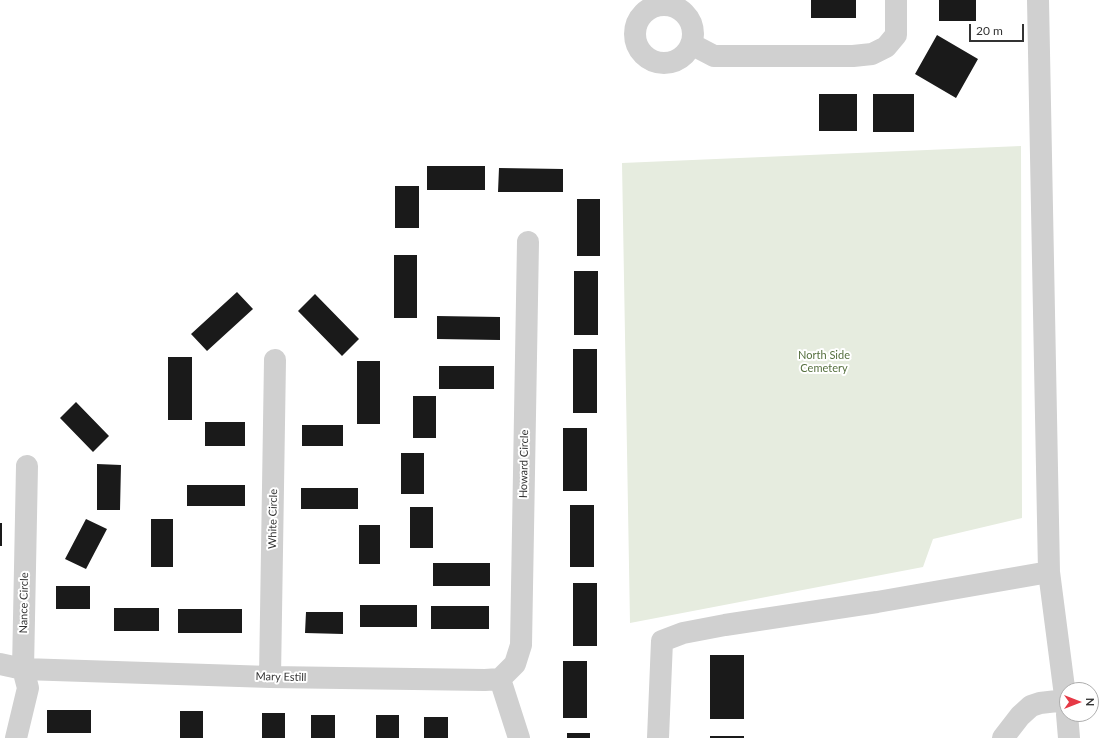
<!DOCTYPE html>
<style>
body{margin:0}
#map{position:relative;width:1115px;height:738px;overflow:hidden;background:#fff;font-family:Lato,sans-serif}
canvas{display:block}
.north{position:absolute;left:1059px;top:682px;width:40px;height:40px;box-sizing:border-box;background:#fff;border:1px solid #adadad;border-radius:50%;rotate:90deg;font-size:11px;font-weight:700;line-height:16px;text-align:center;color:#333}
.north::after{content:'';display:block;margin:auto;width:14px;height:18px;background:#e63946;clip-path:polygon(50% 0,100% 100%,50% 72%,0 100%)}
.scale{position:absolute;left:969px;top:24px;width:55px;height:18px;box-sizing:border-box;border:2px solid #333;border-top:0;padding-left:5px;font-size:12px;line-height:14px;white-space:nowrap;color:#333;-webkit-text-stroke:3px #fff;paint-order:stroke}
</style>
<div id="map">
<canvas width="1115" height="738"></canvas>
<div class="north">N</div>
<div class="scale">20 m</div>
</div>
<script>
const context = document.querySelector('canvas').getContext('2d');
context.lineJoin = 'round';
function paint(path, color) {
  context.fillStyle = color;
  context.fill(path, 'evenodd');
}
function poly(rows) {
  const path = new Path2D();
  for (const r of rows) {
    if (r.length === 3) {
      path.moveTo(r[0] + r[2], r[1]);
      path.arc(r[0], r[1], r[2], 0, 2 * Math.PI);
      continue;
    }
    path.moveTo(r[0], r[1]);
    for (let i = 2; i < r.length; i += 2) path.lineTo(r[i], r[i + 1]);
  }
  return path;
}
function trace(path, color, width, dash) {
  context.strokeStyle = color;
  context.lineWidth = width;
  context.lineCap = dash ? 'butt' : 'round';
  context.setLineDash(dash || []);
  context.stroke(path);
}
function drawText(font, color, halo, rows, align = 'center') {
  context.font = font + ' Lato,sans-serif';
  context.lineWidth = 4;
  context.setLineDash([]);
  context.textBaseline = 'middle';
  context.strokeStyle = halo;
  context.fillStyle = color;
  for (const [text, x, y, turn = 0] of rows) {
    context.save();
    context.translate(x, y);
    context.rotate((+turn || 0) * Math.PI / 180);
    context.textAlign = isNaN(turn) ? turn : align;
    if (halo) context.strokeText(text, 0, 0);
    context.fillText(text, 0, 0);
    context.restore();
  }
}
paint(poly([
 [1021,146,1022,518,933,539,923,567,630,623,622,163]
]), '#e6ecdf');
paint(poly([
 [811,0,856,0,856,18,811,18],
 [939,0,976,0,976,21,939,21],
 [937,35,978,59,956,98,915,74],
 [819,94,857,94,857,131,819,131],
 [873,94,914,94,914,132,873,132],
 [427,166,485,166,485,190,427,190],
 [499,168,563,169,563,192,498,192],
 [395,186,419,186,419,228,395,228],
 [577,199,600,199,600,256,577,256],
 [394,255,417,255,417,318,394,318],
 [574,271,598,271,598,335,574,335],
 [237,292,253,309,207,351,191,334],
 [315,294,359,339,342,356,298,311],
 [437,316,500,317,500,340,437,339],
 [573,349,597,349,597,413,573,413],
 [168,357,192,357,192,420,168,420],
 [357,361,380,361,380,424,357,424],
 [439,366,494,366,494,389,439,389],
 [413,396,436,396,436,438,413,438],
 [76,402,109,436,93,452,60,418],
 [205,422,245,422,245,446,205,446],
 [302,425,343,425,343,446,302,446],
 [563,428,587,428,587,491,563,491],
 [401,453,424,453,424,494,401,494],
 [97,464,121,465,120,510,97,510],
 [187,485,245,485,245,506,187,506],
 [301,488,358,488,358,509,301,509],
 [570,505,594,505,594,567,570,567],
 [410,507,433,507,433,548,410,548],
 [86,519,107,529,86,569,65,559],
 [151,519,173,519,173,567,151,567],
 [0,523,2,523,2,546,0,546],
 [359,525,380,525,380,564,359,564],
 [433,563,490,563,490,586,433,586],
 [573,583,597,583,597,646,573,646],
 [56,586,90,586,90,609,56,609],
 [360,605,417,605,417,627,360,627],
 [431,606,489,606,489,629,431,629],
 [114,608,159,608,159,631,114,631],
 [178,609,242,609,242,633,178,633],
 [306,612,343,612,343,634,305,633],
 [710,655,744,655,744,719,710,719],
 [563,661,587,661,587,718,563,718],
 [47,710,91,710,91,733,47,733],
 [180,711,203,711,203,738,180,738],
 [262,713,285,713,285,738,262,738],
 [311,715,335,715,335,738,311,738],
 [376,715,399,715,399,738,376,738],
 [424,717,448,717,448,738,424,738],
 [567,733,590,733,590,738,567,738],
 [710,736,744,736,744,738,710,738]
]), '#1a1a1a');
trace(poly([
 [1038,0,1049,572,1067,711],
 [664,34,29],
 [691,44,714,56,853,56,872,54,886,47,896,35,896,0],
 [0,664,23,669,270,677,485,680,500,679],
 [270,677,275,360],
 [500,679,515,664,521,645,528,242],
 [500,679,519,738],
 [1067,714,1069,738],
 [16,738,28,688,23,669,27,466],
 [658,738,662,641,683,633,725,625,877,602,1049,572],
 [1003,738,1020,716,1031,706,1040,703,1066,700]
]), '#d0d0d0', 22);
drawText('11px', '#56703f', '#fff', [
 ["North Side",824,355],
 ["Cemetery",824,368]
]);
drawText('11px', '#333', '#fff', [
 ["Howard Circle",524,464,-89],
 ["White Circle",273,519,-89],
 ["Nance Circle",24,603,-89],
 ["Mary Estill",281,677,1]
]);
</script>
